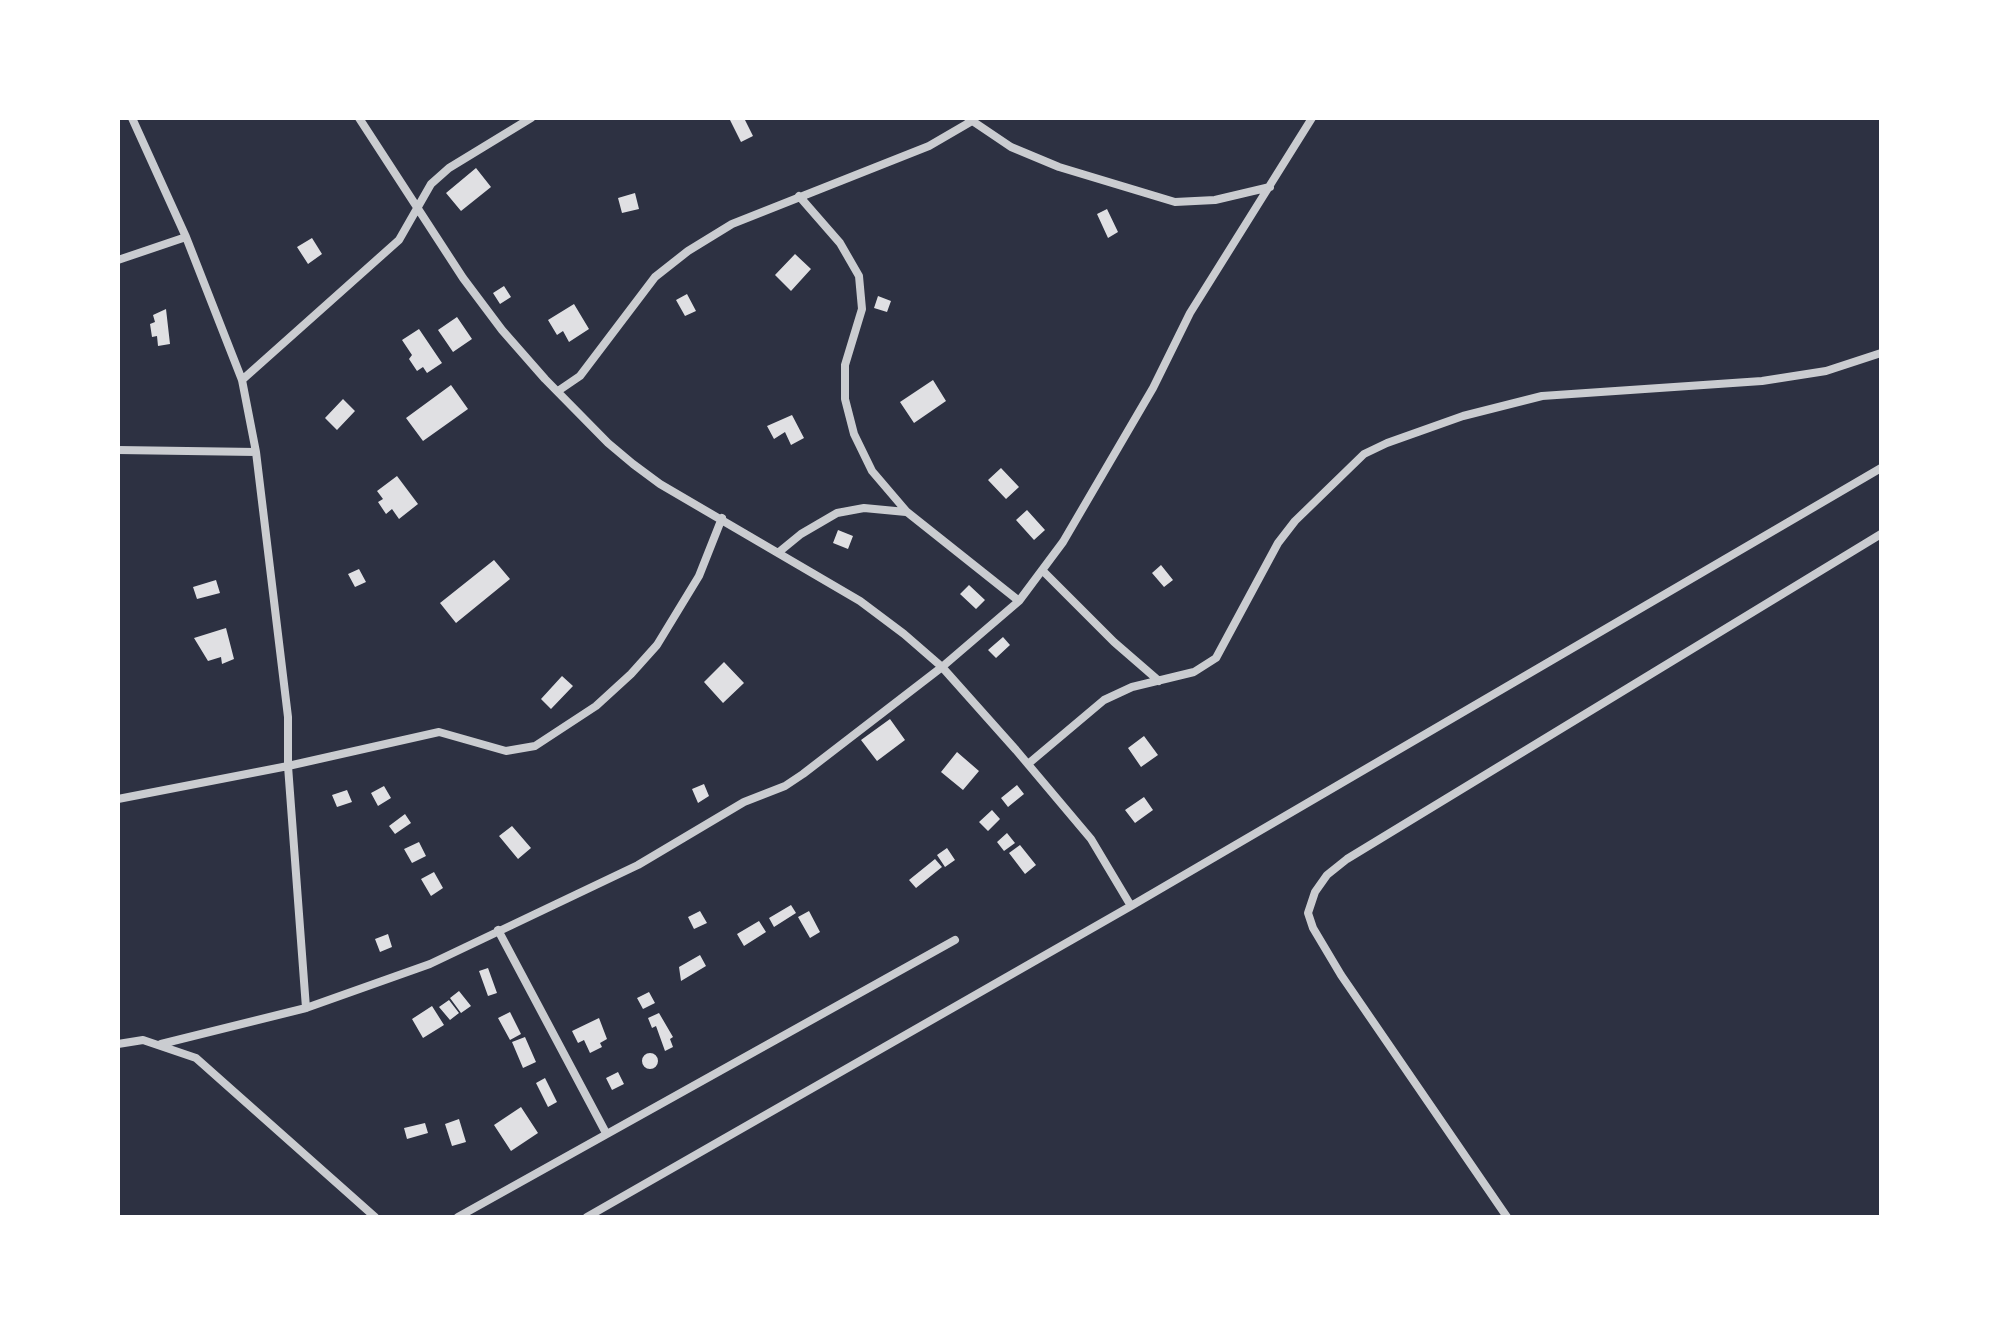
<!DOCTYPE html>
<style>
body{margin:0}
#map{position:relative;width:1999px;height:1335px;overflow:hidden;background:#2d3142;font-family:"Sofia Sans Condensed",sans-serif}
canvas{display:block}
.frame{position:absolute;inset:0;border:120px solid #fff;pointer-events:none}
</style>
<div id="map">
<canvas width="1999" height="1335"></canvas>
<div class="frame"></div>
</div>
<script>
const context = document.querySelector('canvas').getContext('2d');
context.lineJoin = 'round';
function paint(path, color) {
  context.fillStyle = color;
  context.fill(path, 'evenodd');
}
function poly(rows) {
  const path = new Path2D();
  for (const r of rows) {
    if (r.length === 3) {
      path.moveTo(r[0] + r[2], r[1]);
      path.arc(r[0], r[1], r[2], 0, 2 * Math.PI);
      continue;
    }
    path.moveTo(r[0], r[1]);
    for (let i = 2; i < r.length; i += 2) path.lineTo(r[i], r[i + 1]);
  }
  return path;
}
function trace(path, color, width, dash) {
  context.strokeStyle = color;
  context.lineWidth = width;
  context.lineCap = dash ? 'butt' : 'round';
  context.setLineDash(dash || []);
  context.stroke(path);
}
paint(poly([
 [735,118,744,118,753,136,741,142,730,120],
 [476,168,491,187,461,211,446,193],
 [635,193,639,209,622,213,618,198],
 [1107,209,1118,232,1108,238,1097,214],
 [312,238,322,254,308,264,297,247],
 [795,254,811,269,791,291,775,275],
 [504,286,511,297,500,304,493,293],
 [687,294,696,311,685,316,676,300],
 [878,296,891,301,887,312,874,308],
 [574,304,589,329,569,342,563,331,557,335,548,320],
 [166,309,170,344,158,346,157,336,152,337,150,324,155,322,153,315],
 [457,317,472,339,453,352,438,330],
 [419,329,442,363,427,373,423,367,417,371,409,359,412,355,402,340],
 [933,380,946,401,914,423,900,402],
 [451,385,468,409,423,441,406,418],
 [343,399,355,411,337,430,325,418],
 [792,415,804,438,791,445,785,432,774,439,767,426],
 [1001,468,1019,487,1006,499,988,480],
 [397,476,418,504,399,519,392,509,386,514,378,502,383,499,377,491],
 [1027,510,1045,530,1034,540,1016,520],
 [838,530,853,536,848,549,833,543],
 [494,560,510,579,456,623,440,603],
 [1161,565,1173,580,1164,587,1152,573],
 [359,569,366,582,355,587,348,574],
 [216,580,220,593,197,599,193,587],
 [969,585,985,600,976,609,960,594],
 [226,628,234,659,222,664,221,657,208,661,194,638],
 [1003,637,1010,645,996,658,988,650],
 [724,662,744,683,723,703,704,682],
 [562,676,573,686,551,709,541,699],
 [890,719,905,740,877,761,861,740],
 [1144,736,1158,755,1141,767,1128,748],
 [957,752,979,771,963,790,941,772],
 [704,784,709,796,698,803,692,789],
 [1017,785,1024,794,1008,807,1001,798],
 [384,786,391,798,378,806,371,793],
 [347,790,352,802,337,807,332,795],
 [1144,797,1153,810,1135,823,1125,810],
 [992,810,1000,819,988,831,979,822],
 [405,814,411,823,395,834,389,826],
 [512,826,531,848,518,859,499,836],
 [1007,833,1015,843,1004,851,997,842],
 [419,842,426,856,412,863,404,849],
 [1020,845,1036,865,1025,874,1009,853],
 [947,848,955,860,945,867,937,855],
 [935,859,942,867,916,888,909,880],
 [434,872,443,888,431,896,421,879],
 [791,905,796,913,774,927,769,918],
 [700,911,707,923,694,929,688,917],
 [809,911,820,932,810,938,798,917],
 [759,921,766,932,744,946,737,934],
 [388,934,392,947,380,952,375,939],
 [700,955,706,966,681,981,679,967],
 [488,968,497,993,488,996,479,971],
 [459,991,471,1006,461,1013,450,998],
 [649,992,655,1003,643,1009,637,998],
 [449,1000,459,1013,450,1020,439,1007],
 [432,1006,444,1025,423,1038,412,1019],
 [510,1012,521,1034,510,1040,498,1018],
 [659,1013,673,1037,670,1039,673,1047,665,1051,656,1026,652,1028,648,1018],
 [599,1018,607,1039,600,1043,602,1047,590,1053,584,1040,578,1043,572,1031],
 [525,1037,536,1062,523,1068,512,1042],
 [650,1061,8],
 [618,1072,624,1084,612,1090,606,1078],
 [545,1078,557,1102,548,1107,536,1083],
 [521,1107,538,1133,511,1151,494,1125],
 [459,1119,466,1142,452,1146,445,1124],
 [425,1123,428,1133,407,1139,404,1128]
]), '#e0e0e3');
trace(poly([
 [132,118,186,237,242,380,256,452,288,717,288,766,306,1008],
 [359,118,463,278,502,330,545,379,608,443,633,464,660,484,860,601,904,634,942,667,1016,750,1091,839,1131,906],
 [968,118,1011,147,1059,167,1175,202,1215,200,1270,187],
 [799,196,840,243,859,276,862,309,845,365,845,399,854,434,872,471,907,512,1019,601],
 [118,260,186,237],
 [242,380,399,240,431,184,449,168,531,118],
 [558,391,580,376,655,277,688,251,732,224,929,146,972,121],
 [118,450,256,452],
 [779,552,801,534,837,513,864,508,906,512],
 [1042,570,1114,642,1159,681],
 [1028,764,1104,700,1132,687,1194,672,1216,658,1278,543,1295,521,1364,454,1387,443,1463,416,1542,396,1762,381,1826,371,1881,353],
 [118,799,288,766,439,732,506,751,535,746,596,706,631,674,657,645,699,576,722,518],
 [498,930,606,1133],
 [118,1044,143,1040,196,1058,375,1217],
 [161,1044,306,1008,430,964,638,865,744,802,785,786,803,774,942,667,1019,601,1063,542,1153,388,1190,313,1312,118],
 [458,1217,955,940],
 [587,1217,1131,906,1881,468],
 [1507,1217,1341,975,1313,928,1308,913,1315,892,1327,875,1347,859,1881,534]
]), '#caccd0', 8);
</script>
